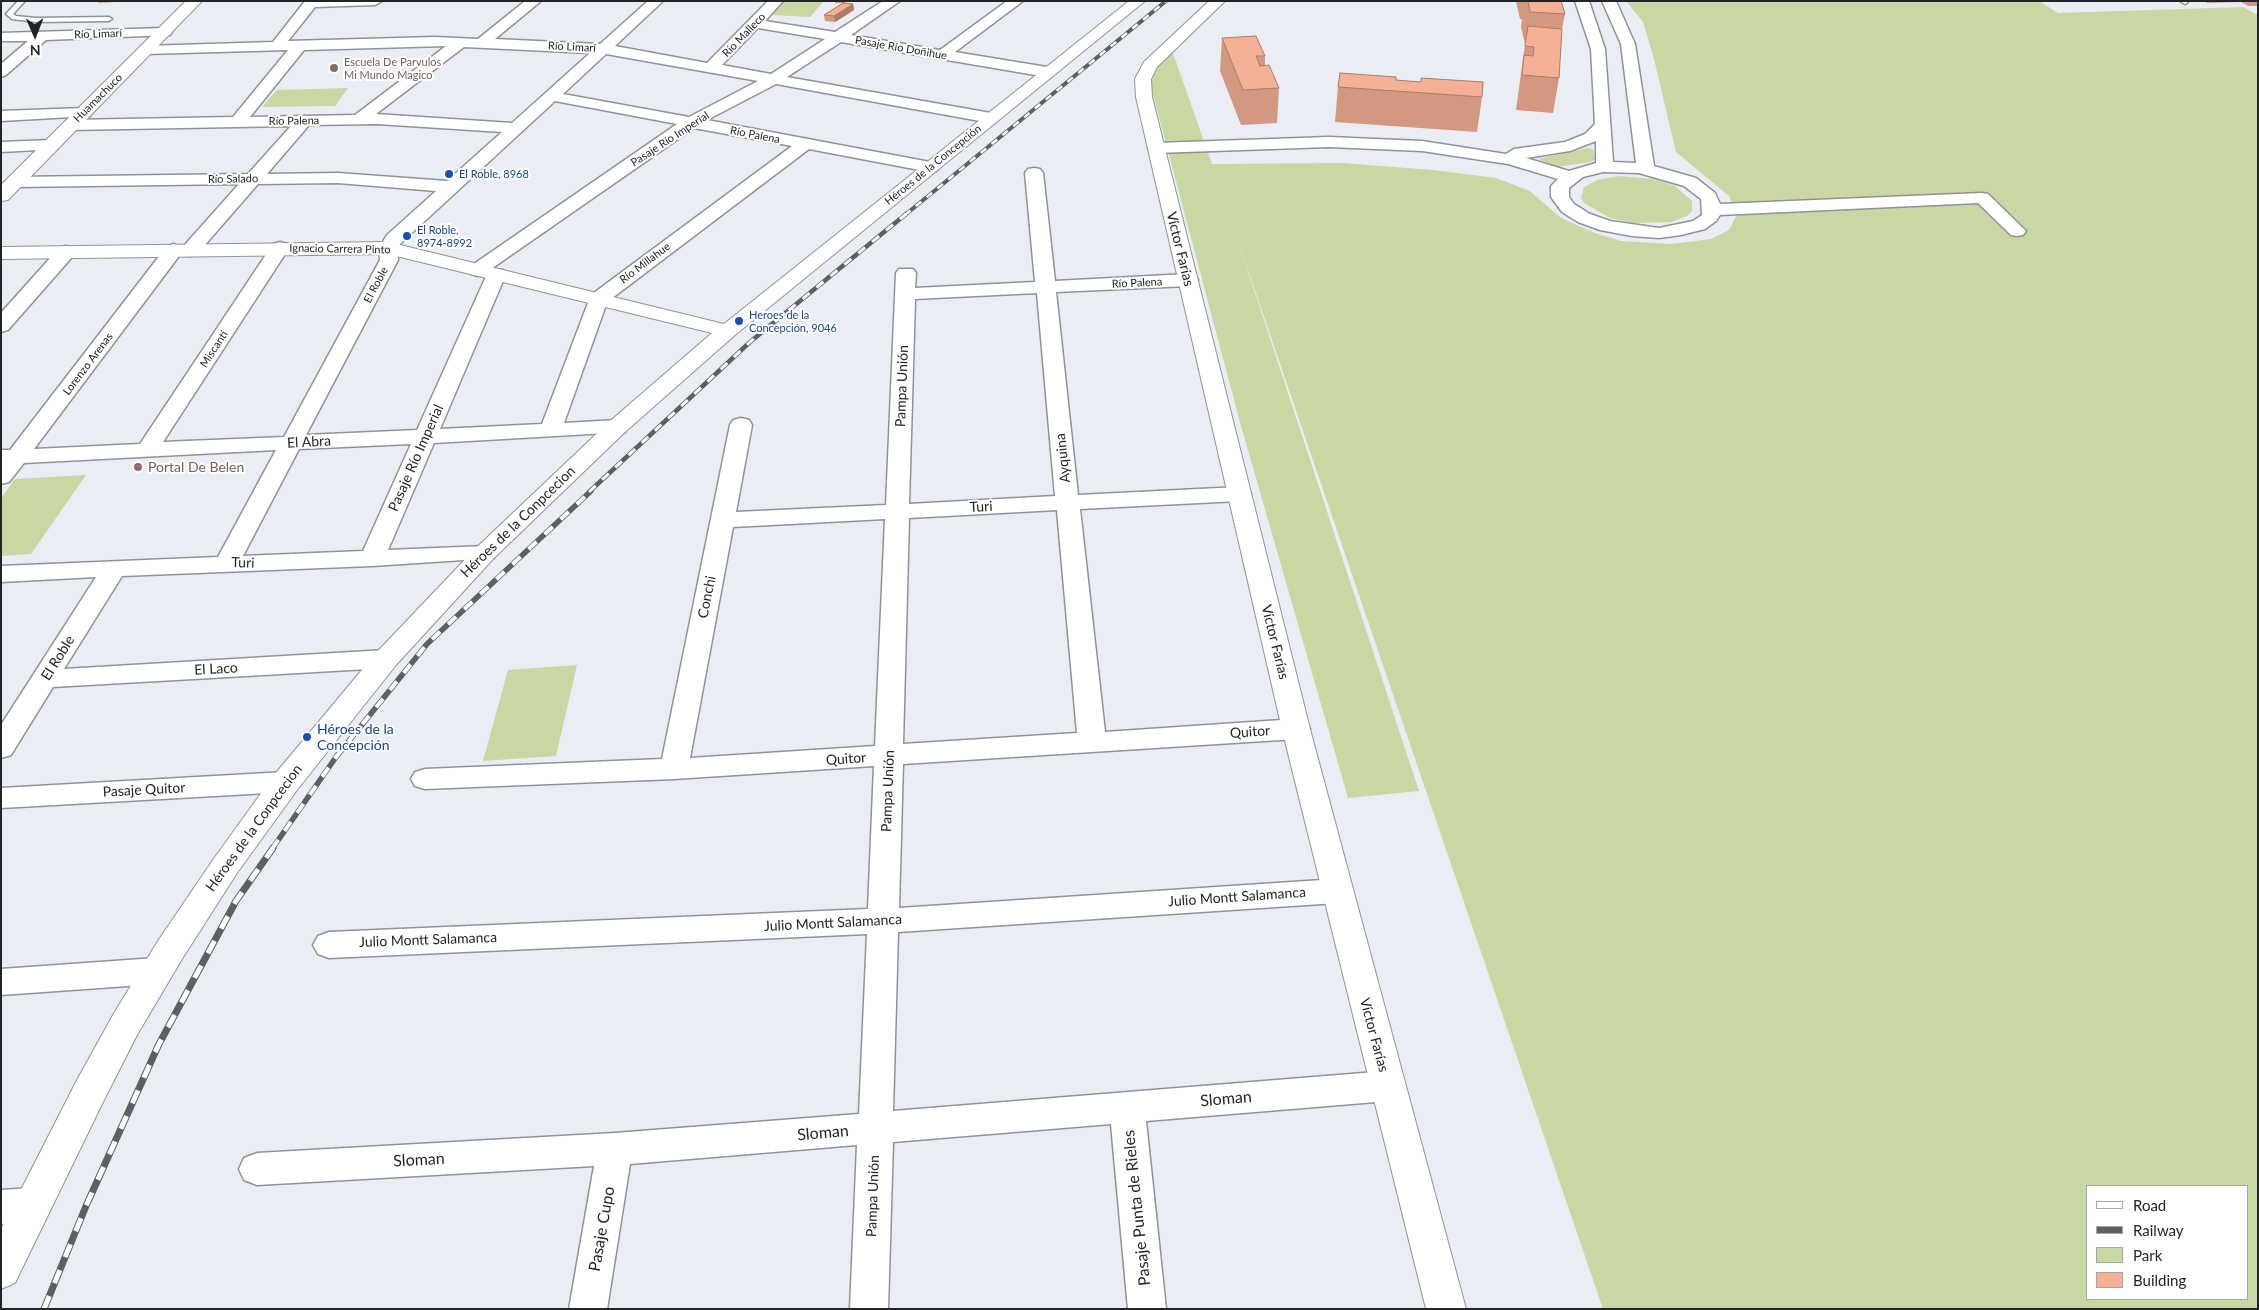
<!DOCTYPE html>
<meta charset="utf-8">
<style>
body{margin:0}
#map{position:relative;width:2259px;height:1310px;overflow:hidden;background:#eaeef4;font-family:Lato,sans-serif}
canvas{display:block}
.frame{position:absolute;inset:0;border:2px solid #222426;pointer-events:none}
.legend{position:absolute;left:2086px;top:1185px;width:162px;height:115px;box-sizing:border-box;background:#fff;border:1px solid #a7a7a8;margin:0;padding:6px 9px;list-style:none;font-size:15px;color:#222426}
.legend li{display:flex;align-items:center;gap:10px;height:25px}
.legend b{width:25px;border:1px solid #a7a7a8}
.north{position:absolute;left:10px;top:10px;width:50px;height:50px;-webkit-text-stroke:4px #fff;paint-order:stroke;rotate:179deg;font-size:14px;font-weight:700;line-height:20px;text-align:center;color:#222426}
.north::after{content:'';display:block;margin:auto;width:18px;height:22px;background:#222426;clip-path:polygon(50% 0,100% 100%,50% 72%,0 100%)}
</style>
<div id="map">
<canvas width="2259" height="1310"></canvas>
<div class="frame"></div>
<ul class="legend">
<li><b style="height:6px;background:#fff"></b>Road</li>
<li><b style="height:6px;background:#5d6063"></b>Railway</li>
<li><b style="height:14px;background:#c9d7a3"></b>Park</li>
<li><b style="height:14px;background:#f5b195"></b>Building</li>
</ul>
<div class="north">N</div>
</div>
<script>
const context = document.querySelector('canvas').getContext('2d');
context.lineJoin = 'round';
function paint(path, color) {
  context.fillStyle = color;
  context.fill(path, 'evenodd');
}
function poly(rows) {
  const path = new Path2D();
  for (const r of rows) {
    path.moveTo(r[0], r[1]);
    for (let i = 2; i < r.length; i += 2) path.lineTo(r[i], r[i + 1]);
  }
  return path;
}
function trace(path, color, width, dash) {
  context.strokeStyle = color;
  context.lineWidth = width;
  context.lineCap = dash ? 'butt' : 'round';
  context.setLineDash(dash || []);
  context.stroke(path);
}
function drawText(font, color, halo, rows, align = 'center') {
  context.font = font + ' Lato,sans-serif';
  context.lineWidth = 4;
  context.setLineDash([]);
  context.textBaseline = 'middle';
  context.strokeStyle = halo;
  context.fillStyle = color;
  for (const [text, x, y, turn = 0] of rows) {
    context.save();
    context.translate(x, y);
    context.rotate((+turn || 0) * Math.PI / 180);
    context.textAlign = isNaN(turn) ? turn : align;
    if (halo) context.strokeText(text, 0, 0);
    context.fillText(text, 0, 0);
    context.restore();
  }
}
paint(poly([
 [785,1,824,1,810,17,772,15],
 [1626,1,2039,1,2058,13,2243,7,2258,15,2258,1309,1603,1309,1236,235,1419,791,1348,798,1241,426,1151,87,1152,71,1173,53,1212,164,1342,163,1433,170,1496,178,1530,191,1561,218,1595,233,1621,241,1672,244,1711,239,1729,230,1737,215,1729,196,1676,152,1654,59,1643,22],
 [2088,1186,2248,1186,2248,1299,2088,1299],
 [348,88,335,106,262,107,277,90],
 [1588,148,1593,149,1595,159,1591,162,1557,167,1538,159],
 [1618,176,1654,179,1675,186,1692,201,1692,211,1687,216,1671,222,1635,223,1610,218,1584,203,1581,198,1584,187,1597,180],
 [86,475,31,554,1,556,1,498,15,479],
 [577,665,556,756,483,761,508,670]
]), '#c9d7a3');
const service = poly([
 [18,1,25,1,13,14,16,16,36,18,109,17,112,19,109,21,36,22,12,19,6,14,18,1],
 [2180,1,2188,1,2188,2,2185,4,2180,1]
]);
const minor = poly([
 [305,1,382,1,375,5,315,7,288,41,435,37,478,39,525,1,541,1,495,39,600,44,648,1,663,1,615,46,707,63,768,1,783,1,765,21,835,32,883,1,900,1,851,35,940,50,1007,1,1023,1,955,52,1047,67,1055,72,1047,77,841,42,787,77,991,113,999,118,991,123,776,84,707,120,930,162,936,163,939,167,936,171,930,172,809,149,607,302,564,423,617,420,625,422,628,427,625,432,434,443,388,550,485,546,494,548,497,553,494,558,372,566,122,576,64,669,386,650,395,653,399,659,395,665,386,668,53,687,11,755,1,758,1,725,96,577,1,582,1,566,218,557,276,450,24,463,9,482,1,484,1,450,10,450,167,246,174,244,182,248,239,184,15,187,9,186,6,182,9,178,15,177,248,174,291,126,71,130,63,125,71,120,233,117,288,50,146,54,139,50,146,46,273,42,305,1],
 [758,28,825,39,771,74,722,65,758,28],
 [446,46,355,115,250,117,304,50,446,46],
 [464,47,590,53,512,123,376,114,464,47],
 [606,54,758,81,689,117,563,94,606,54],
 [555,101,677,124,471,266,469,270,471,274,478,276,488,272,417,430,306,435,398,260,397,248,401,243,555,101],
 [377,124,502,132,447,181,338,173,267,174,309,125,377,124],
 [694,128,792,146,591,295,542,424,440,429,506,274,503,270,491,269,694,128],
 [338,183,436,191,387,235,379,248,380,260,284,437,163,442,289,248,287,244,280,242,273,244,140,444,34,449,182,252,190,256,197,254,258,184,338,183],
 [411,444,363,551,243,556,299,449,411,444],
 [1575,1,1589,1,1605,49,1613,162,1636,163,1621,44,1602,1,1616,1,1635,44,1654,166,1696,178,1715,193,1720,204,1982,193,1988,194,2026,231,2023,235,2017,236,2011,235,1978,203,1720,215,1716,221,1705,229,1681,235,1659,238,1632,236,1600,230,1578,222,1562,212,1551,197,1551,186,1558,179,1508,164,1422,151,1329,147,1156,153,1150,152,1148,148,1150,144,1156,143,1329,137,1422,141,1506,154,1514,149,1565,142,1585,134,1595,124,1591,49,1575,1],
 [1596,141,1596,163,1569,171,1526,158,1570,151,1596,141],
 [1603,172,1639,173,1684,186,1701,199,1702,215,1693,221,1659,228,1610,221,1590,214,1574,204,1569,197,1569,188,1583,177,1603,172],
 [165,28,170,29,172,32,170,35,46,40,6,75,1,77,1,64,28,41,1,41,1,33,165,28],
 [84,108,92,113,90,116,1,121,1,111,84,108],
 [51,140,57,141,59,145,57,149,1,152,1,142,51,140],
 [1034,168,1040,169,1043,173,1055,281,1188,274,1195,276,1198,280,1195,284,1188,286,1056,292,1078,495,1239,487,1247,489,1251,494,1247,499,1239,501,1080,509,1105,732,1296,719,1306,722,1310,729,1306,736,1296,739,903,764,899,908,1337,879,1348,883,1352,891,1348,899,1337,903,898,932,893,1111,1388,1071,1400,1076,1405,1086,1400,1096,1388,1101,1146,1121,1166,1309,1128,1309,1111,1124,893,1142,888,1309,850,1309,857,1145,630,1164,607,1309,569,1309,594,1166,257,1185,244,1180,239,1169,244,1158,257,1153,615,1133,859,1114,867,934,329,958,318,954,313,945,318,936,329,932,868,909,874,766,674,779,425,789,415,786,411,779,415,772,425,769,662,759,730,425,733,420,741,418,749,420,752,425,736,512,886,505,896,273,899,269,913,269,916,273,915,288,1035,282,1025,173,1028,169,1034,168],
 [1037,293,1055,496,909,504,915,299,1037,293],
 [1057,510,1077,733,903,744,909,518,1057,510],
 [885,519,875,746,690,758,733,527,885,519],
 [66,246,73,248,75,252,73,256,8,330,1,332,1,313,59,248,66,246],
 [286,772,296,775,300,782,296,789,286,792,1,808,1,788,286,772],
 [156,958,167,962,172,971,167,980,156,984,1,995,1,969,156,958],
 [32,1188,45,1193,50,1205,45,1217,32,1222,1,1224,1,1190,32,1188]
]);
const tertiary = poly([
 [186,1,202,1,8,200,1,201,1,185,186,1],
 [1129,1,1145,1,735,335,625,432,494,558,396,665,297,790,237,873,182,959,137,1035,103,1102,15,1283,1,1289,1,1229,77,1080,113,1015,158,941,215,857,275,774,376,653,476,548,609,422,712,333,388,254,1,259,1,247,388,242,724,324,1129,1],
 [1209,1,1225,1,1157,67,1151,79,1152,97,1310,729,1466,1309,1426,1309,1282,729,1136,97,1135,79,1144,62,1209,1]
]);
trace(service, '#8f9398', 3);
trace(minor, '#8f9398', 3);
trace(tertiary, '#8f9398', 2);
paint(service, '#fff');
paint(minor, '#fff');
paint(tertiary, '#fff');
const railFar3 = poly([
 [905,215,1166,1]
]);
const railFar2 = poly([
 [589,492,750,342,906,214]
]);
const railFar1 = poly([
 [272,849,336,757,427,644,591,491]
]);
const rail = poly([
 [44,1309,86,1206,159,1044,236,901,273,848]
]);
trace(railFar3, '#5d6063', 4);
trace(railFar2, '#5d6063', 4.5);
trace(railFar1, '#5d6063', 5.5);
trace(rail, '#5d6063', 7);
trace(railFar3, '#fff', 2.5, [7]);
trace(railFar2, '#fff', 3, [9]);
trace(railFar1, '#fff', 4, [11]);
trace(rail, '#fff', 5, [14]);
paint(poly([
 [98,1,135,1,98,3],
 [835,1,846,1,845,3,853,4,854,10,835,22,825,21,824,15,843,3,835,3],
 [1516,1,1561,1,1565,14,1562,29,1559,78,1553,113,1516,110,1525,44,1521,27,1522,19,1520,19],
 [2205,1,2258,1,2258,6,2248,6,2241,2,2207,3],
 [1222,38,1265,56,1265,65,1279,88,1277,123,1241,125,1220,71],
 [1396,80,1482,97,1477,132,1335,122,1338,87]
]), '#d39880');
paint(poly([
 [853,4,854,10,835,22,834,16]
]), '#ac7c68');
const building = poly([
 [1528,1,1561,1,1565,14,1530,12,1528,1],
 [843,3,853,4,834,16,824,15,843,3],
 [1528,26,1562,29,1559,78,1522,75,1524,55,1533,56,1534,47,1525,46,1528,26],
 [1256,36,1265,56,1256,56,1260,66,1269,65,1279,88,1243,90,1222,38,1256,36],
 [1340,73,1396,77,1396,80,1421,82,1421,78,1483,82,1482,97,1338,87,1340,73]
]);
paint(building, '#f5b195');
trace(building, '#ac7c68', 1);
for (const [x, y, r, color] of [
 [334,68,5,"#8d6e63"],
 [449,174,5,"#1a4fb4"],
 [407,236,5,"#1a4fb4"],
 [739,321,5,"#1a4fb4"],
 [138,467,5,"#8d6e63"],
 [307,737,5,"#1a4fb4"]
]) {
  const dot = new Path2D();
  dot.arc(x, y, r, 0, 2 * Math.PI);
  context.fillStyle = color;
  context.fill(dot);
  trace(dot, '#fff', 2);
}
drawText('11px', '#222426', '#fff', [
 ["Río Limarí",98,34,-2],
 ["Río Malleco",744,35,-46],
 ["Río Limarí",572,47,3],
 ["Pasaje Río Doñihue",901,48,10],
 ["Huamachuco",98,98,-45],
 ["Río Palena",294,121,-1],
 ["Río Palena",755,135,11],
 ["Pasaje Río Imperial",670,139,-33],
 ["Héroes de la Concepción",933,165,-39],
 ["Río Salado",233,179,-1],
 ["Ignacio Carrera Pinto",340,249,1],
 ["Río Millahue",645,263,-37],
 ["Río Palena",1137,283,-3],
 ["El Roble",376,285,-62],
 ["Miscanti",214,349,-57],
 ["Lorenzo Arenas",88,364,-53]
]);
drawText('11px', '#785e54', '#fff', [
 ["Escuela De Parvulos",344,62],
 ["Mi Mundo Magico",344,75]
], 'left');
drawText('11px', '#164399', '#fff', [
 ["El Roble, 8968",459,174],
 ["El Roble,",417,230],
 ["8974-8992",417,243],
 ["Heroes de la",749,315],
 ["Concepción, 9046",749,328]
], 'left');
drawText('14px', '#222426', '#fff', [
 ["Víctor Farías",1180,249,76],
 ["Pampa Unión",902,386,-88],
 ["El Abra",309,442,-3],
 ["Pasaje Río Imperial",416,458,-66],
 ["Ayquina",1063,458,-96],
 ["Turi",981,507,-3],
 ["Héroes de la Conpcecion",518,522,-44],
 ["Turi",243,563,2],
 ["Conchi",707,597,-79],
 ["Víctor Farías",1275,642,76],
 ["El Roble",58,658,-58],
 ["El Laco",216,669,-3],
 ["Quitor",1250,732,-4],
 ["Quitor",846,759,-4],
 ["Pasaje Quitor",144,790,-3],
 ["Pampa Unión",888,791,-88],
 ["Héroes de la Conpcecion",254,828,-54],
 ["Julio Montt Salamanca",1237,897,-4],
 ["Julio Montt Salamanca",833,923,-3],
 ["Julio Montt Salamanca",428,940,-2],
 ["Víctor Farías",1374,1035,75],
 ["Pampa Unión",873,1196,-88]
]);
drawText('14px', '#785e54', '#fff', [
 ["Portal De Belen",148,467]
], 'left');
drawText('14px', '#164399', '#fff', [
 ["Héroes de la",317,729],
 ["Concepción",317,745]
], 'left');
drawText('16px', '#222426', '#fff', [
 ["Sloman",1226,1099,-5],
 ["Sloman",823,1133,-5],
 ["Sloman",419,1160,-3],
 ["Pasaje Punta de Rieles",1137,1208,-96],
 ["Pasaje Cupo",602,1229,-80]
]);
</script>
